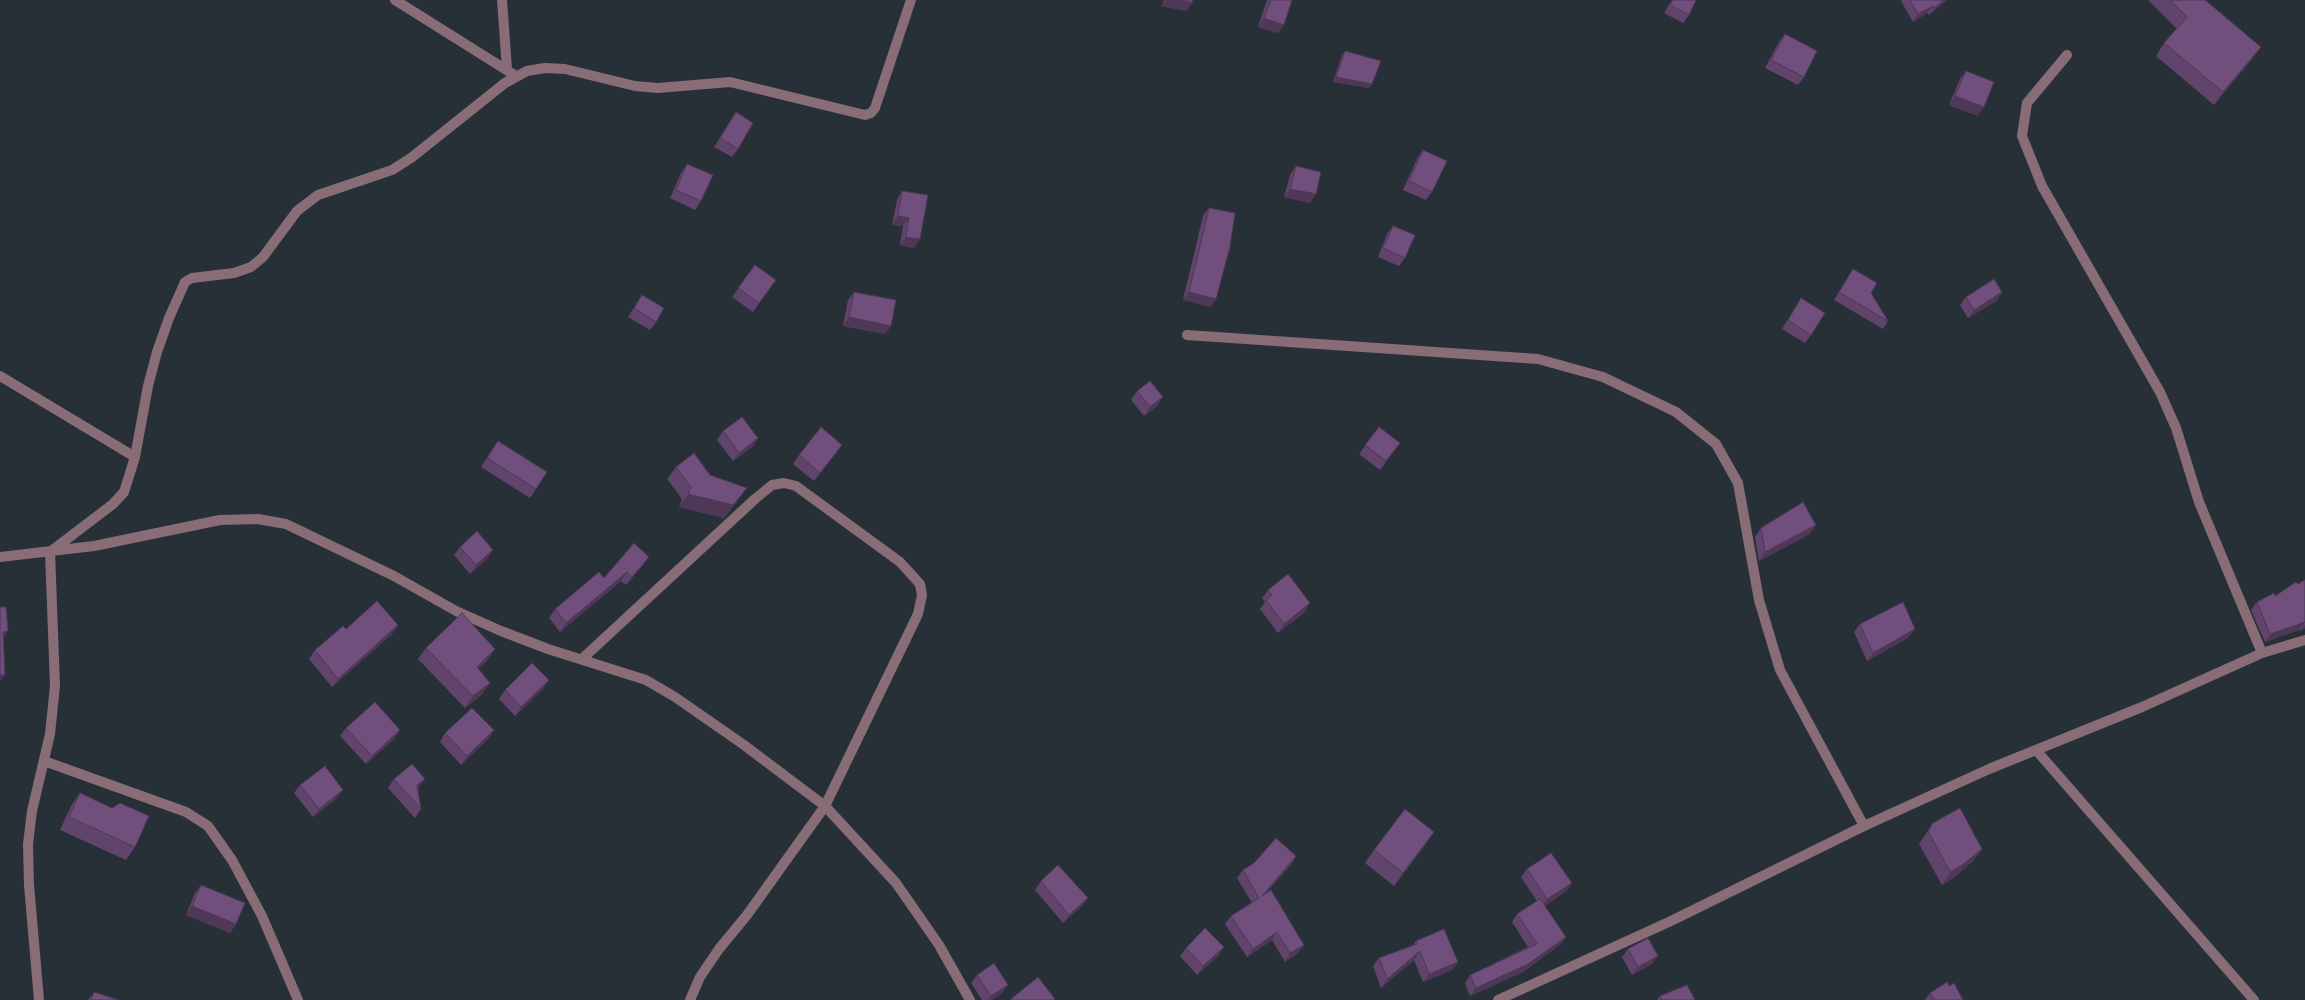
<!DOCTYPE html>
<style>
body{margin:0}
canvas{display:block;background:#273037}
</style>
<canvas width="2305" height="1000"></canvas>
<script>
const context = document.querySelector('canvas').getContext('2d');
context.lineJoin = 'round';
function poly(rows) {
  const path = new Path2D();
  for (const r of rows) {
    path.moveTo(r[0], r[1]);
    for (let i = 2; i < r.length; i += 2) path.lineTo(r[i], r[i + 1]);
  }
  return path;
}
function trace(path, color, width, dash) {
  context.strokeStyle = color;
  context.lineWidth = width;
  context.lineCap = dash ? 'butt' : 'round';
  context.setLineDash(dash || []);
  context.stroke(path);
}
function paint(path, color) {
  context.fillStyle = color;
  context.fill(path, 'evenodd');
}
trace(poly([
 [395,0,516,76],
 [502,0,507,69],
 [2067,55,2027,103,2022,136,2042,186,2160,392,2176,428,2199,502,2262,653],
 [1187,335,1538,359,1603,377,1676,412,1716,444,1738,483,1759,600,1780,670,1864,826],
 [0,376,135,457],
 [50,552,113,504,124,492,135,457,148,386,157,352,169,318,185,282,192,278,234,273,251,267,263,257,297,211,318,195,392,170,411,158,505,83,527,71,545,68,565,69,635,86,658,88,730,82,865,115,871,113,875,108,911,0],
 [0,557,94,546,220,520,258,519,286,524,394,576,456,611,501,631,548,649,646,680,675,697,744,745,825,806,896,883,939,945,970,1000],
 [582,659,755,499,772,485,784,483,796,486,900,562,920,584,922,595,918,614,825,806,747,915,719,949,700,977,690,1000],
 [2036,750,2254,1000],
 [44,761,186,812,208,826,232,860,262,916,298,1000],
 [39,1000,29,885,28,844,32,811,50,734,55,686,50,552],
 [1498,1000,1671,921,1864,826,1989,769,2142,707,2262,653,2305,640]
]), '#886d76', 10);
paint(poly([
 [1164,0,1193,0,1192,3,1186,11,1162,6],
 [1267,0,1292,0,1284,25,1278,33,1258,27],
 [1672,0,1696,0,1689,15,1683,23,1664,13],
 [1902,0,1947,0,1929,15,1927,13,1913,22,1901,1],
 [2148,0,2205,0,2261,47,2252,59,2214,105,2156,56,2164,43,2177,29],
 [1785,34,1804,77,1798,85,1765,68,1779,42],
 [1345,51,1372,84,1369,88,1333,82,1342,55],
 [1966,71,1978,116,1949,105,1960,79],
 [736,112,738,149,732,157,714,147],
 [1423,150,1432,192,1426,200,1403,190,1417,159],
 [687,164,701,201,695,210,670,198,681,173],
 [1296,166,1310,203,1284,197,1290,175],
 [902,191,928,195,914,248,900,245,903,226,892,225,897,200],
 [1209,208,1216,299,1210,307,1183,300,1203,216],
 [1393,226,1405,258,1399,266,1378,257,1387,234],
 [755,265,776,280,753,312,732,297],
 [1853,269,1871,293,1888,321,1883,329,1834,300],
 [854,292,891,326,885,334,843,326,848,300],
 [2002,292,1996,301,1968,318,1960,305,1966,297],
 [642,295,656,322,650,330,628,317],
 [1801,298,1811,335,1805,343,1782,329],
 [1137,391,1157,406,1144,416,1131,400],
 [1379,427,1400,443,1380,470,1359,454],
 [723,431,758,438,752,447,733,461,717,440],
 [498,441,536,489,530,498,481,467],
 [836,453,814,481,793,464,799,455],
 [676,467,710,475,738,500,724,518,679,507,682,499,667,479],
 [1761,528,1810,534,1759,561,1755,537],
 [460,547,487,559,470,574,454,555],
 [649,557,643,565,626,585,621,581,560,632,549,618,555,609,604,578],
 [2305,580,2305,628,2300,631,2299,630,2265,642,2251,610,2257,602,2275,596],
 [1268,590,1305,612,1278,633,1260,609,1265,602,1262,598],
 [1860,624,1909,637,1867,661,1854,632],
 [398,625,392,634,332,687,309,659,315,650],
 [426,648,487,661,478,669,490,683,481,695,465,708,418,659],
 [543,689,515,716,499,699,505,690],
 [346,728,400,730,394,739,366,764,340,736],
 [494,730,488,739,461,765,440,742,445,733],
 [394,779,419,787,418,788,421,809,415,818,388,788],
 [300,785,337,798,313,817,294,793],
 [80,793,135,847,126,860,60,830,71,806],
 [1933,823,1982,849,1973,861,1952,879,1942,885,1919,844],
 [1426,844,1394,886,1365,863,1374,850],
 [1296,856,1291,865,1265,894,1304,945,1298,953,1285,962,1272,940,1247,957,1225,924,1231,916,1252,903,1237,878,1243,870],
 [1527,869,1572,883,1566,891,1545,906,1561,944,1523,972,1470,996,1465,983,1470,975,1528,947,1512,922,1517,914,1537,901,1521,877],
 [1041,881,1082,906,1063,923,1035,890],
 [201,885,236,924,230,933,186,915,195,893],
 [1416,941,1458,962,1452,970,1423,982,1414,960,1381,988,1373,966,1379,958,1412,946],
 [1186,948,1218,956,1197,975,1180,956],
 [1628,949,1652,964,1632,975,1622,957],
 [977,975,1002,993,992,1000,982,1000,971,983],
 [1950,986,1963,1000,1925,1000,1930,993],
 [94,992,118,1000,88,1000],
 [1660,996,1695,1000,1657,1000]
]), '#60446b');
paint(poly([
 [1166,0,1181,0,1192,3,1186,11,1162,6],
 [1944,0,1947,0,1929,15,1934,8],
 [1933,6,1927,13,1913,22,1918,14],
 [1264,18,1284,25,1278,33,1258,27],
 [2261,47,2252,59,2214,105,2223,92],
 [1336,77,1372,84,1369,88,1333,82],
 [1955,96,1984,107,1978,116,1949,105],
 [1290,189,1316,194,1310,203,1284,197],
 [898,216,909,218,903,226,892,225],
 [906,237,920,239,914,248,900,245],
 [1189,292,1216,299,1210,307,1183,300],
 [2002,292,1996,301,1968,318,1974,310],
 [849,317,891,326,885,334,843,326],
 [1163,397,1157,406,1144,416,1150,407],
 [758,438,752,447,733,461,739,453],
 [747,488,724,518,679,507,688,494],
 [1816,525,1810,534,1759,561,1765,552],
 [493,550,487,559,470,574,476,565],
 [649,557,643,565,626,585,632,577],
 [627,572,621,581,560,632,566,623],
 [1310,603,1305,612,1278,633,1284,624],
 [2305,622,2299,630,2265,642,2270,634],
 [398,625,392,634,332,687,338,679],
 [2305,625,2305,628,2300,631],
 [1915,629,1909,637,1867,661,1873,653],
 [8,631,2,640,3,632],
 [495,649,487,661,468,679,477,667],
 [0,675,5,675,0,681],
 [549,680,543,689,515,716,521,707],
 [490,683,481,695,465,708,473,696],
 [400,730,394,739,366,764,372,756],
 [494,730,488,739,461,765,467,756],
 [425,779,419,787,411,794,417,785],
 [343,790,337,798,313,817,319,809],
 [1434,832,1426,844,1394,886,1403,873],
 [1982,849,1973,861,1952,879,1942,885,1950,872],
 [1296,856,1291,865,1256,904,1262,896],
 [1572,883,1566,891,1541,908,1547,899],
 [1088,898,1082,906,1063,923,1069,915],
 [192,906,236,924,230,933,186,915],
 [1277,932,1272,940,1247,957,1253,949],
 [1566,937,1561,944,1523,972,1470,996,1476,988],
 [1304,945,1298,953,1285,962,1290,953],
 [1224,947,1218,956,1197,975,1203,966],
 [1420,951,1414,960,1381,988,1387,979],
 [1658,956,1652,964,1632,975,1638,967],
 [1458,962,1452,970,1423,982,1429,974],
 [1008,985,1002,993,992,1000,988,1000,991,996]
]), '#4e3757');
const building = poly([
 [1181,0,1193,0,1192,3,1181,0],
 [1271,0,1292,0,1284,25,1264,18,1271,0],
 [1673,0,1696,0,1689,15,1670,5,1673,0],
 [1910,0,1944,0,1934,8,1933,6,1918,14,1910,0],
 [2170,0,2205,0,2261,47,2223,92,2164,43,2187,17,2170,0],
 [1785,34,1817,51,1804,77,1771,60,1785,34],
 [1345,51,1381,61,1372,84,1336,77,1345,51],
 [1966,71,1994,82,1984,107,1955,96,1966,71],
 [736,112,753,123,738,149,720,138,736,112],
 [1423,150,1447,161,1432,192,1409,181,1423,150],
 [687,164,713,175,701,201,676,190,687,164],
 [1296,166,1321,172,1316,194,1290,189,1296,166],
 [902,191,928,195,920,239,906,237,909,218,898,216,902,191],
 [1209,208,1235,213,1230,247,1216,299,1189,292,1209,208],
 [1393,226,1415,235,1405,258,1383,248,1393,226],
 [755,265,776,280,759,303,738,288,755,265],
 [1853,269,1877,283,1871,293,1888,321,1839,292,1853,269],
 [1994,279,2002,292,1974,310,1966,297,1994,279],
 [854,292,896,300,891,326,849,317,854,292],
 [642,295,664,308,656,322,634,308,642,295],
 [1801,298,1825,313,1811,335,1788,320,1801,298],
 [1150,381,1163,397,1150,407,1137,391,1150,381],
 [742,417,758,438,739,453,723,431,742,417],
 [821,427,842,445,820,473,799,455,821,427],
 [1379,427,1400,443,1386,461,1365,445,1379,427],
 [498,441,547,472,536,489,487,458,498,441],
 [694,453,710,475,747,488,733,505,688,494,691,487,676,467,694,453],
 [1803,502,1816,525,1765,552,1761,528,1803,502],
 [477,531,493,550,476,565,460,547,477,531],
 [634,543,649,557,632,577,627,572,566,623,555,609,599,572,604,578,634,543],
 [1288,574,1310,603,1284,624,1266,600,1272,595,1268,590,1288,574],
 [2305,580,2305,623,2305,622,2270,634,2257,602,2274,593,2275,596,2296,582,2298,584,2305,580],
 [377,601,398,625,338,679,315,650,343,626,346,629,377,601],
 [1903,602,1915,629,1873,653,1860,624,1903,602],
 [0,607,6,607,8,631,3,632,5,675,0,675,0,607],
 [462,613,495,649,477,667,490,683,473,696,426,648,462,613],
 [532,663,549,680,521,707,505,690,532,663],
 [375,702,400,730,372,756,346,728,375,702],
 [472,708,494,730,467,756,445,733,472,708],
 [412,764,425,779,417,785,421,809,394,779,412,764],
 [325,766,343,790,319,809,300,785,325,766],
 [80,793,112,808,120,803,149,816,135,847,69,817,80,793],
 [1960,808,1982,849,1961,866,1950,872,1928,831,1933,823,1960,808],
 [1405,809,1434,832,1403,873,1374,850,1405,809],
 [1276,838,1296,856,1262,896,1271,890,1304,945,1290,953,1277,932,1253,949,1231,916,1259,898,1243,870,1254,863,1276,838],
 [1551,853,1572,883,1547,899,1527,869,1551,853],
 [1058,865,1088,898,1069,915,1041,881,1058,865],
 [201,885,245,903,236,924,192,906,201,885],
 [1540,899,1566,937,1528,964,1476,988,1470,975,1537,944,1517,914,1540,899],
 [1205,928,1224,947,1203,966,1186,948,1205,928],
 [1444,929,1458,962,1429,974,1420,951,1387,979,1379,958,1417,944,1416,941,1444,929],
 [1648,938,1658,956,1638,967,1628,949,1648,938],
 [994,963,1008,985,991,996,977,975,994,963],
 [1038,977,1055,999,1054,1000,1011,1000,1011,999,1038,977],
 [1947,982,1950,986,1954,983,1963,1000,1934,1000,1930,993,1947,982],
 [1687,985,1695,1000,1662,1000,1660,996,1687,985],
 [94,992,118,1000,91,1000,94,992]
]);
paint(building, '#704f7c');
trace(building, '#4e3757', 1);
</script>
